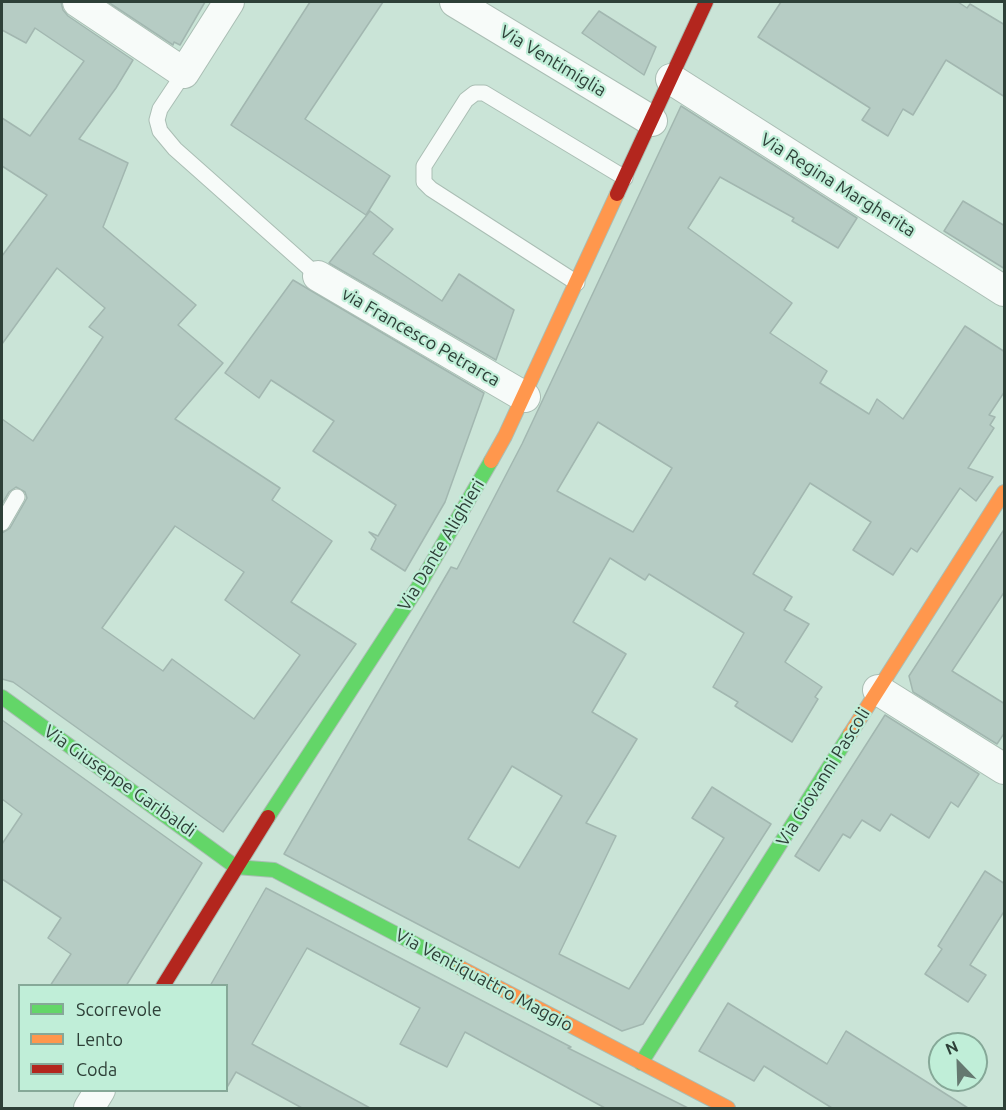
<!DOCTYPE html>
<style>
body{margin:0}
#map{position:relative;width:1006px;height:1110px;overflow:hidden;background:#cae4d7;font-family:Ubuntu,sans-serif}
canvas{display:block}
.frame{position:absolute;inset:0;border:3px solid #2e4038;pointer-events:none}
.legend{position:absolute;left:18px;top:984px;width:210px;height:108px;box-sizing:border-box;background:#c0eed8;border:2px solid #86a898;margin:0;padding:8px 10px;list-style:none;font-size:18px;color:#2e4038}
.legend li{display:flex;align-items:center;gap:12px;height:30px}
.legend b{width:30px;border:2px solid #86a898}
.north{position:absolute;left:928px;top:1032px;width:60px;height:60px;box-sizing:border-box;background:#c0eed8;border:2px solid #86a898;border-radius:50%;rotate:337deg;font-size:16px;font-weight:700;line-height:24px;text-align:center;color:#2e4038}
.north::after{content:'';display:block;margin:auto;width:21px;height:27px;background:#657970;clip-path:polygon(50% 0,100% 100%,50% 72%,0 100%)}
</style>
<div id="map">
<canvas width="1006" height="1110"></canvas>
<div class="frame"></div>
<ul class="legend">
<li><b style="height:8px;background:#63d668"></b>Scorrevole</li>
<li><b style="height:8px;background:#ff974d"></b>Lento</li>
<li><b style="height:8px;background:#b3261e"></b>Coda</li>
</ul>
<div class="north">N</div>
</div>
<script>
const context = document.querySelector('canvas').getContext('2d');
context.lineJoin = 'round';
function paint(path, color) {
  context.fillStyle = color;
  context.fill(path, 'evenodd');
}
function poly(rows) {
  const path = new Path2D();
  for (const r of rows) {
    path.moveTo(r[0], r[1]);
    for (let i = 2; i < r.length; i += 2) path.lineTo(r[i], r[i + 1]);
  }
  return path;
}
function trace(path, color, width, dash) {
  context.strokeStyle = color;
  context.lineWidth = width;
  context.lineCap = dash ? 'butt' : 'round';
  context.setLineDash(dash || []);
  context.stroke(path);
}
function drawText(font, color, halo, rows, align = 'center') {
  context.font = font + ' Ubuntu,sans-serif';
  context.lineWidth = 4.5;
  context.setLineDash([]);
  context.textBaseline = 'middle';
  context.strokeStyle = halo;
  context.fillStyle = color;
  for (const [text, x, y, turn = 0] of rows) {
    context.save();
    context.translate(x, y);
    context.rotate((+turn || 0) * Math.PI / 180);
    context.textAlign = isNaN(turn) ? turn : align;
    if (halo) context.strokeText(text, 0, 0);
    context.fillText(text, 0, 0);
    context.restore();
  }
}
const building = poly([
 [2,2,61,2,63,10,68,16,133,60,116,88,79,139,128,163,103,227,196,305,178,325,223,363,175,419,280,488,272,500,332,541,291,602,356,644,223,832,13,682,2,679,2,533,10,528,27,498,25,492,16,487,9,492,2,504,2,419,33,441,103,337,89,327,105,308,57,268,2,344,2,256,47,195,2,166,2,118,30,136,84,61,35,28,26,43,2,30,2,2],
 [175,526,244,572,225,600,300,655,254,719,172,659,163,671,102,628,175,526],
 [108,2,205,2,180,45,174,42,173,45,108,2],
 [310,2,383,2,305,119,390,176,366,215,231,125,310,2],
 [781,2,958,2,967,8,970,4,1005,25,1005,97,946,60,913,115,903,109,888,136,862,120,870,108,758,37,781,2],
 [599,11,656,47,644,75,582,33,599,11],
 [681,106,857,218,838,248,792,221,794,218,720,177,688,228,792,303,770,333,827,371,820,383,869,414,877,399,903,419,965,326,1005,352,1005,391,989,415,995,417,990,425,994,428,968,468,993,477,976,501,960,488,917,552,911,548,893,575,853,550,871,522,810,483,753,574,792,597,784,610,809,624,785,662,822,687,815,697,818,699,792,742,735,706,738,702,713,687,744,633,649,574,645,580,610,558,573,622,626,654,592,712,637,739,586,823,616,836,559,954,629,989,724,838,692,818,712,787,771,824,643,1024,622,1031,284,854,451,567,457,569,522,444,681,106],
 [598,422,672,468,633,532,557,491,598,422],
 [512,766,562,796,519,868,468,839,512,766],
 [963,201,1005,226,1005,269,944,231,963,201],
 [370,211,393,229,373,254,442,301,459,274,514,310,496,360,329,263,370,211],
 [293,280,484,393,445,502,405,571,371,549,376,539,369,532,378,536,396,505,313,451,334,421,271,380,259,398,225,373,293,280],
 [1005,528,1005,591,952,671,1005,704,1005,732,997,744,913,692,909,676,1005,528],
 [885,715,979,774,958,807,951,802,929,838,891,814,880,831,862,820,850,838,843,834,819,871,795,856,885,715],
 [2,720,202,863,126,986,50,986,71,954,48,938,61,918,2,879,2,844,22,814,2,799,2,720],
 [985,871,1005,884,1005,910,970,965,986,975,968,1002,925,974,942,949,938,946,985,871],
 [266,888,571,1047,568,1048,688,1108,605,1108,465,1032,447,1067,400,1044,420,1008,307,948,252,1044,370,1108,302,1108,236,1072,226,1089,226,986,210,986,266,888],
 [728,1003,827,1064,846,1031,968,1108,832,1108,764,1066,754,1081,699,1051,728,1003]
]);
paint(building, '#b6ccc4');
trace(building, '#a2b7b0', 1.5);
const lane = poly([
 [184,73,160,109,157,120,160,131,175,149,318,276],
 [577,283,431,189,424,182,424,166,466,100,475,93,484,93,625,178],
 [2,523,17,497]
]);
const street = poly([
 [78,2,184,73,229,2],
 [455,2,652,121],
 [671,79,1004,291],
 [318,276,525,397],
 [878,690,1004,769],
 [89,1108,100,1090]
]);
const fast = poly([
 [2,697,236,867,274,870,461,968],
 [268,817,418,587,491,461],
 [641,1063,850,734]
]);
const slow = poly([
 [491,461,505,436,617,194],
 [850,734,1004,492],
 [461,968,728,1108]
]);
const jam = poly([
 [617,194,706,2],
 [163,986,268,817]
]);
trace(lane, '#aabeb4', 17);
trace(street, '#aabeb4', 32);
trace(fast, '#aabeb4', 16);
trace(slow, '#aabeb4', 16);
trace(jam, '#aabeb4', 16);
trace(lane, '#f7fbf9', 15);
trace(street, '#f7fbf9', 30);
trace(fast, '#63d668', 14);
trace(slow, '#ff974d', 14);
trace(jam, '#b3261e', 14);
drawText('18px', '#2e4038', '#c0eed8', [
 ["Via Ventimiglia",553,61,31],
 ["Via Regina Margherita",838,185,32],
 ["via Francesco Petrarca",421,337,30],
 ["Via Dante Alighieri",441,545,-59],
 ["Via Giovanni Pascoli",823,777,-58],
 ["Via Giuseppe Garibaldi",120,781,35],
 ["Via Ventiquattro Maggio",484,980,28]
]);
</script>
